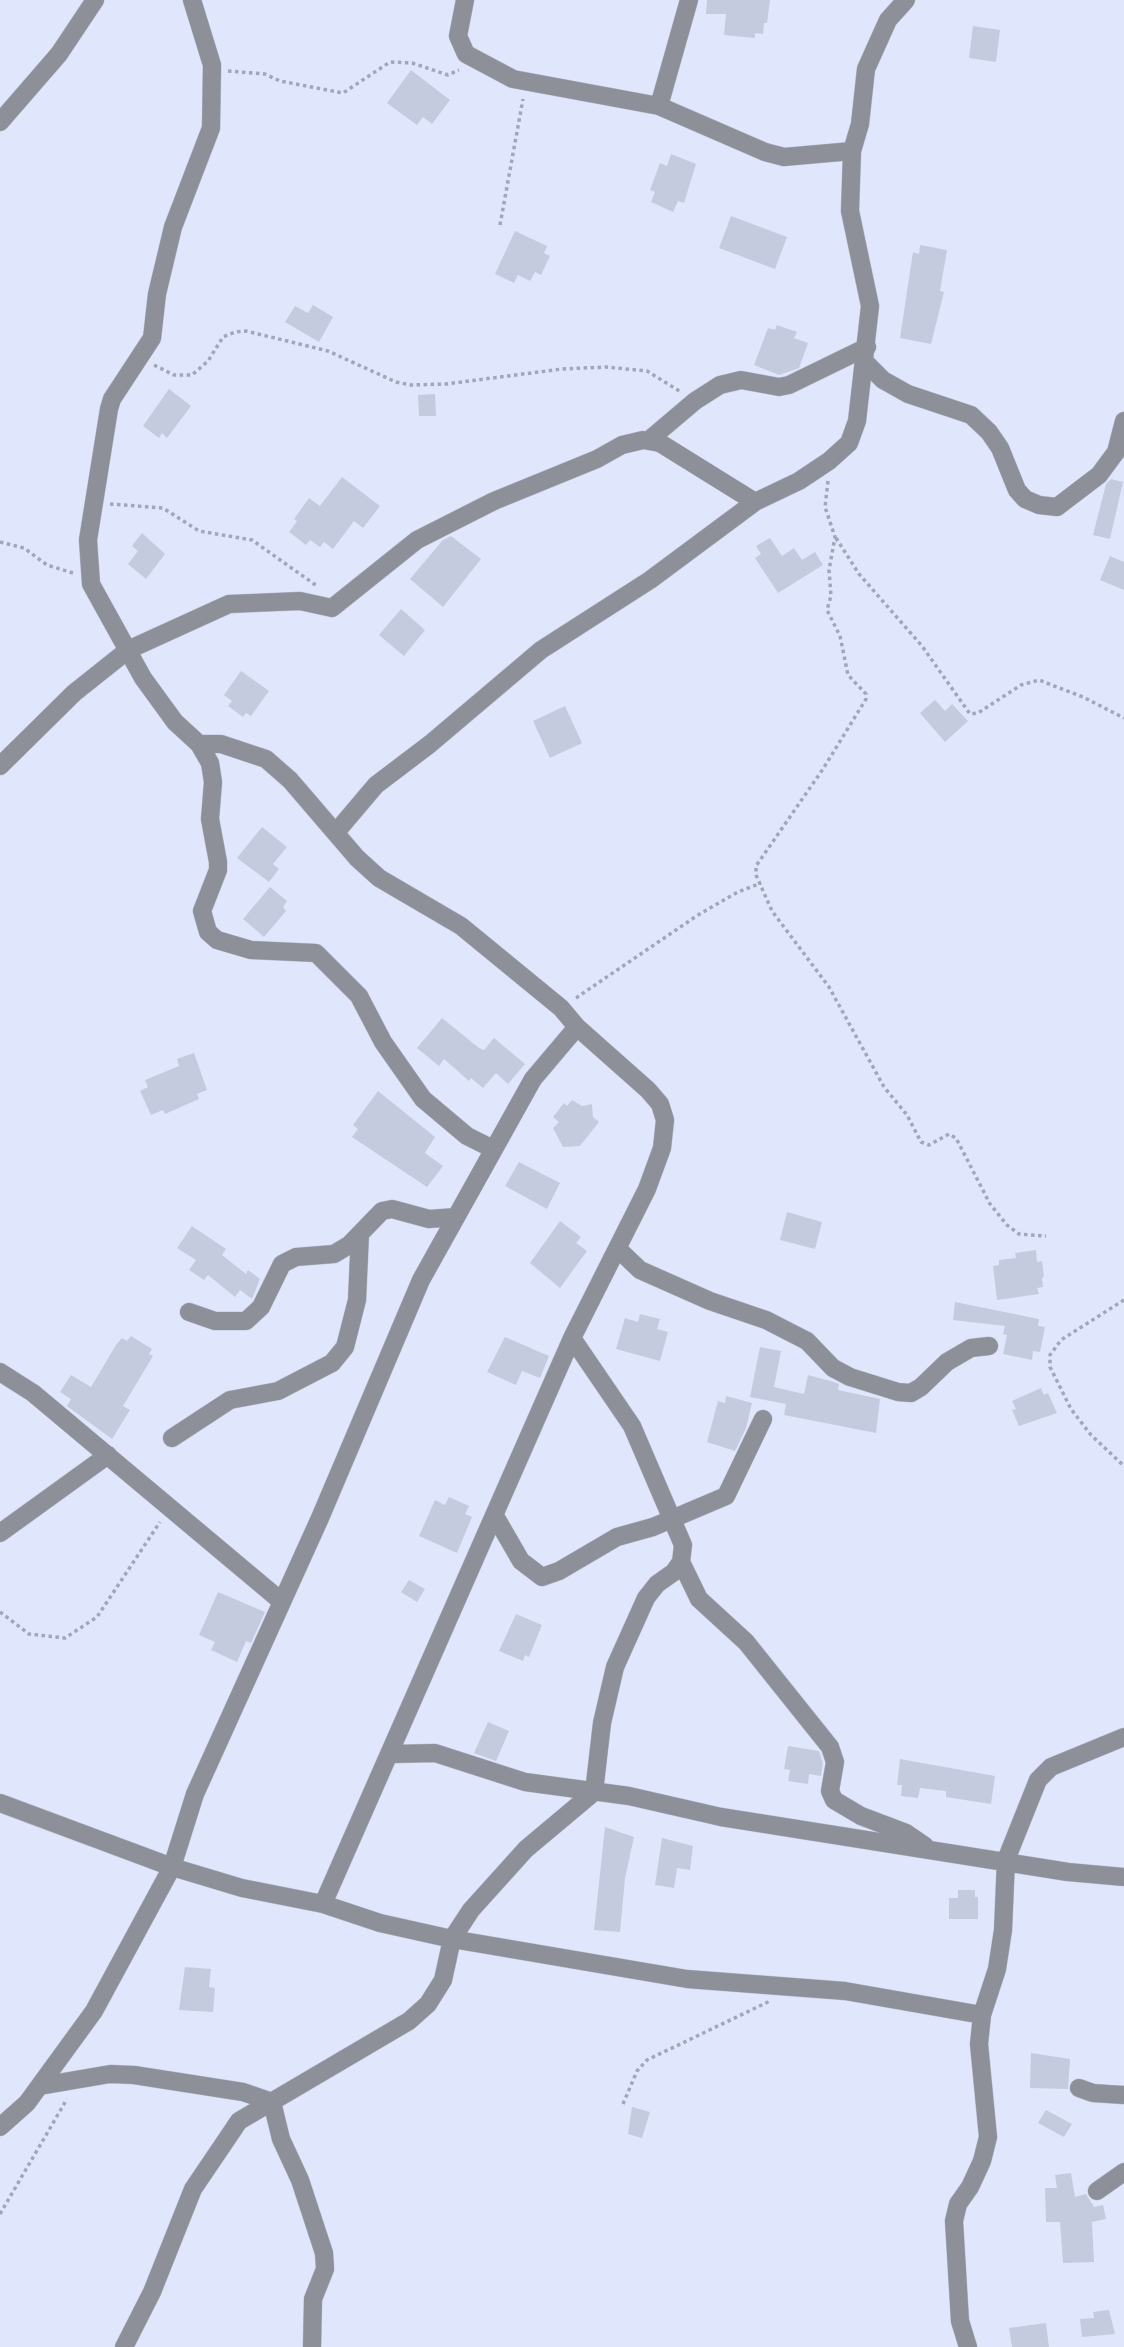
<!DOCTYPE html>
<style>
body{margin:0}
canvas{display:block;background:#e0e7fc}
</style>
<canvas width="1124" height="2347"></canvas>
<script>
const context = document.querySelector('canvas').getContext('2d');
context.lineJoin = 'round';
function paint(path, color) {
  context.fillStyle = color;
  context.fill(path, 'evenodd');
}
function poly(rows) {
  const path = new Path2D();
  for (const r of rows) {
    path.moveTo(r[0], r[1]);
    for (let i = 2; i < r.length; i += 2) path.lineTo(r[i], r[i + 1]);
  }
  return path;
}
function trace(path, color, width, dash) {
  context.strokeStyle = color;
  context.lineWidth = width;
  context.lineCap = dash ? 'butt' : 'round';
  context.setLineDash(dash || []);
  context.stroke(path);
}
paint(poly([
 [707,0,770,0,767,23,764,23,763,34,755,33,755,38,724,35,726,14,706,14],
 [973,26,1000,30,996,62,969,58],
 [411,70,450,100,432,124,423,117,417,125,387,103],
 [671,154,696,164,684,203,678,201,673,212,651,202,655,192,650,190,660,163,667,166],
 [731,216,787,237,775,269,719,248],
 [515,231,547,246,544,253,550,256,541,275,535,272,530,281,518,275,514,283,495,274],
 [920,245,947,250,940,291,944,292,931,344,900,338,913,252,919,254],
 [313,305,333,317,319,342,285,322,295,306,308,313],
 [777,325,797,332,794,338,808,343,799,368,779,375,754,365,768,328,775,330],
 [169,389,191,406,167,438,162,433,159,438,143,426],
 [435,394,436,416,419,416,418,395],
 [342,477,380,506,363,528,354,521,333,549,324,542,320,547,310,540,306,545,289,532,297,521,294,519,309,498,320,506],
 [1111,479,1123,482,1110,539,1093,535,1106,484],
 [142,533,165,554,146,579,128,564,138,551,132,546],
 [451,536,481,559,443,607,410,579,443,540],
 [770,538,782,556,794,548,802,560,815,552,823,565,778,593,755,558,761,554,756,546],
 [1110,556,1124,562,1124,590,1100,580],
 [401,609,425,630,404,656,379,635],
 [241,671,269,691,251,716,246,713,243,717,228,706,232,701,224,695],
 [935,700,945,711,952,704,968,721,945,742,920,713],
 [565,706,582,743,550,758,533,721],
 [262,827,287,847,273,864,279,869,269,882,237,858],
 [270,887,287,901,283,907,286,911,264,937,243,919],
 [442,1018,479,1048,484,1050,494,1038,525,1064,508,1084,496,1073,483,1088,471,1078,469,1081,444,1059,439,1066,417,1048],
 [194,1053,207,1090,197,1094,199,1099,165,1114,163,1110,151,1115,140,1091,148,1087,145,1080,179,1066,177,1059],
 [378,1091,435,1137,425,1153,443,1166,427,1187,352,1137,358,1129,353,1125],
 [572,1100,582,1106,592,1104,593,1117,599,1122,580,1146,563,1147,553,1128,559,1122,553,1117,564,1103,567,1106],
 [519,1162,560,1183,547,1209,505,1186],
 [787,1212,822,1222,815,1249,780,1240],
 [560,1221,581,1237,576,1243,587,1251,560,1288,530,1263],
 [192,1226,226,1249,222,1255,246,1274,248,1270,260,1279,252,1299,240,1290,235,1297,208,1275,204,1280,189,1270,196,1260,177,1248],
 [1036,1250,1037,1262,1042,1261,1044,1277,1042,1278,1043,1287,1037,1288,1039,1294,997,1300,993,1266,999,1265,999,1260,1016,1258,1015,1253],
 [955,1302,1039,1319,1038,1326,1045,1327,1040,1352,1033,1351,1032,1360,1003,1354,1007,1335,1003,1334,1005,1326,953,1320],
 [640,1314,660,1319,657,1329,668,1332,660,1361,616,1349,625,1318,638,1322],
 [131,1336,152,1349,149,1354,153,1356,123,1406,130,1410,112,1439,67,1406,71,1399,60,1392,71,1375,91,1387,116,1345,122,1338,127,1341],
 [505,1337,549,1356,540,1378,522,1371,516,1385,487,1372],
 [760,1347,781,1351,774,1387,804,1394,808,1375,834,1382,839,1384,838,1390,880,1399,876,1433,784,1415,786,1404,750,1397],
 [1041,1388,1044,1395,1048,1393,1057,1413,1019,1426,1012,1410,1016,1409,1012,1401],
 [726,1396,752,1403,746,1428,735,1451,707,1442,718,1401,725,1403],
 [449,1497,469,1506,465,1514,472,1517,457,1553,419,1536,435,1500,445,1505],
 [409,1580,425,1589,417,1602,401,1592],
 [218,1592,265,1612,251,1643,246,1641,237,1662,211,1650,215,1642,199,1635],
 [516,1614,542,1625,529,1657,525,1655,523,1661,499,1651],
 [488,1722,509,1731,496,1761,474,1753],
 [788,1746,819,1751,823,1763,821,1776,809,1774,808,1784,788,1781,790,1770,784,1769],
 [900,1759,995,1776,991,1804,946,1797,946,1791,920,1788,918,1798,901,1796,902,1785,897,1785],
 [605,1827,634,1837,625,1878,620,1932,594,1930],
 [662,1838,693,1846,690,1870,677,1868,674,1888,655,1885],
 [958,1890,975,1890,975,1897,978,1897,978,1919,949,1919,949,1898,958,1898],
 [185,1967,211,1969,209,1987,215,1988,213,2012,179,2010],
 [1031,2053,1070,2059,1068,2089,1030,2088],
 [632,2107,650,2112,642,2138,628,2134],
 [1046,2110,1072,2124,1064,2137,1038,2123],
 [1071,2173,1075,2197,1086,2194,1094,2207,1103,2205,1106,2219,1092,2222,1094,2262,1063,2263,1060,2222,1046,2222,1045,2188,1057,2188,1055,2175],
 [1109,2310,1115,2334,1082,2337,1080,2319,1094,2318,1093,2312],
 [1046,2323,1049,2347,1012,2347,1009,2328]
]), '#c4cbdf');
const minor = poly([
 [192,0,212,65,211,128,173,227,157,294,152,338,112,399,109,409,88,540,91,584,143,678,175,722,199,744,221,744,266,759,290,780,357,858,379,878,461,926,561,1008,577,1027,648,1090,660,1104,665,1120,662,1148,647,1189,572,1338,323,1904],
 [465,0,458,36,466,54,513,79,659,106,765,152,784,157,852,151],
 [659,106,689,0],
 [0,122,59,54,95,0],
 [865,362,883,380,908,394,971,415,989,432,1000,448,1017,490,1025,499,1039,505,1057,507,1099,475,1116,452,1124,421],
 [649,440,695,401,720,385,741,380,779,387,789,385,867,347],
 [199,744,210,763,213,782,210,819,218,862,218,870,202,911,208,932,217,940,251,950,316,953,359,996,383,1042,423,1099,467,1136,493,1149],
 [0,766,74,693,128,650,229,604,300,601,332,608,417,540,494,501,597,459,622,445,643,440,660,443,755,502],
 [337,831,376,785,430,744,541,650,650,580,755,502,799,481,829,461,849,443,857,421,870,306,850,211,852,151,860,124,866,69,888,20,906,0],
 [618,1249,640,1270,710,1301,766,1320,807,1341,833,1368,850,1377,898,1392,911,1393,921,1387,947,1362,971,1348,989,1346],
 [189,1312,215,1321,246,1321,261,1307,282,1264,296,1257,334,1254,349,1245,382,1211,392,1209,429,1219,456,1217],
 [0,1372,33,1393,281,1601],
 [172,1438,230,1400,278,1391,332,1363,345,1347,357,1300,360,1234],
 [495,1516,521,1561,542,1577,559,1571,617,1537,653,1527,726,1496,763,1419],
 [0,1533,108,1455],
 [681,1562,699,1599,746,1642,830,1747,835,1762,830,1791,834,1800,861,1816,906,1833,925,1846],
 [392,1754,435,1753,525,1782,629,1796,721,1817,1068,1872,1124,1877],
 [0,1803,172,1867,242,1888,323,1904,380,1923,452,1939,687,1979,845,1991,982,2015],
 [40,2086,110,2074,134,2075,243,2092,272,2102,281,2139,300,2180,324,2253,325,2269,313,2299,312,2347],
 [1079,2088,1093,2093,1124,2095],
 [0,2127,27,2103,94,2011,172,1867,195,1794,320,1518,421,1280,533,1079,577,1027],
 [1097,2191,1124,2172],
 [124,2347,152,2292,193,2189,239,2121,409,2021,428,2004,443,1980,452,1939,471,1910,526,1849,594,1792,602,1723,615,1667,646,1598,657,1584,674,1572,681,1562,683,1545,632,1426,572,1338],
 [968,2347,960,2321,954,2221,958,2204,970,2187,982,2161,988,2137,979,2044,982,2015,997,1969,1003,1930,1006,1860,1038,1780,1051,1767,1124,1737]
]);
trace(minor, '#bec4d7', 19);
trace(poly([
 [228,71,265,74,280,81,343,93,390,62,412,63,448,75,459,70],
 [500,225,523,99],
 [154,365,174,375,192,375,208,361,223,337,235,332,246,331,328,351,396,382,411,385,446,384,562,369,606,367,647,371,681,392],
 [828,481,825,507,835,537,829,570,831,596,827,610,840,636,848,675,866,694,866,699,823,769,756,866,756,875,772,911,829,987,884,1087,907,1115,921,1142,929,1145,949,1134,956,1138,990,1204,1007,1225,1019,1234,1046,1236],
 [110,504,163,508,199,531,252,540,317,586],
 [836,538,859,574,922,646,970,714,978,713,1021,685,1039,680,1083,697,1124,718],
 [0,542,24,548,47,565,73,573],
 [576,998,698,915,738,892,761,883],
 [1124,1300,1061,1340,1050,1355,1050,1367,1071,1409,1091,1435,1124,1466],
 [0,1612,29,1634,65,1638,97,1617,160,1522],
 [623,2104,637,2071,647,2060,770,2001],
 [0,2214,67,2099]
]), '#a1a7b7', 3.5, [3.5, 3.5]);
trace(minor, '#8d9098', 18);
</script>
